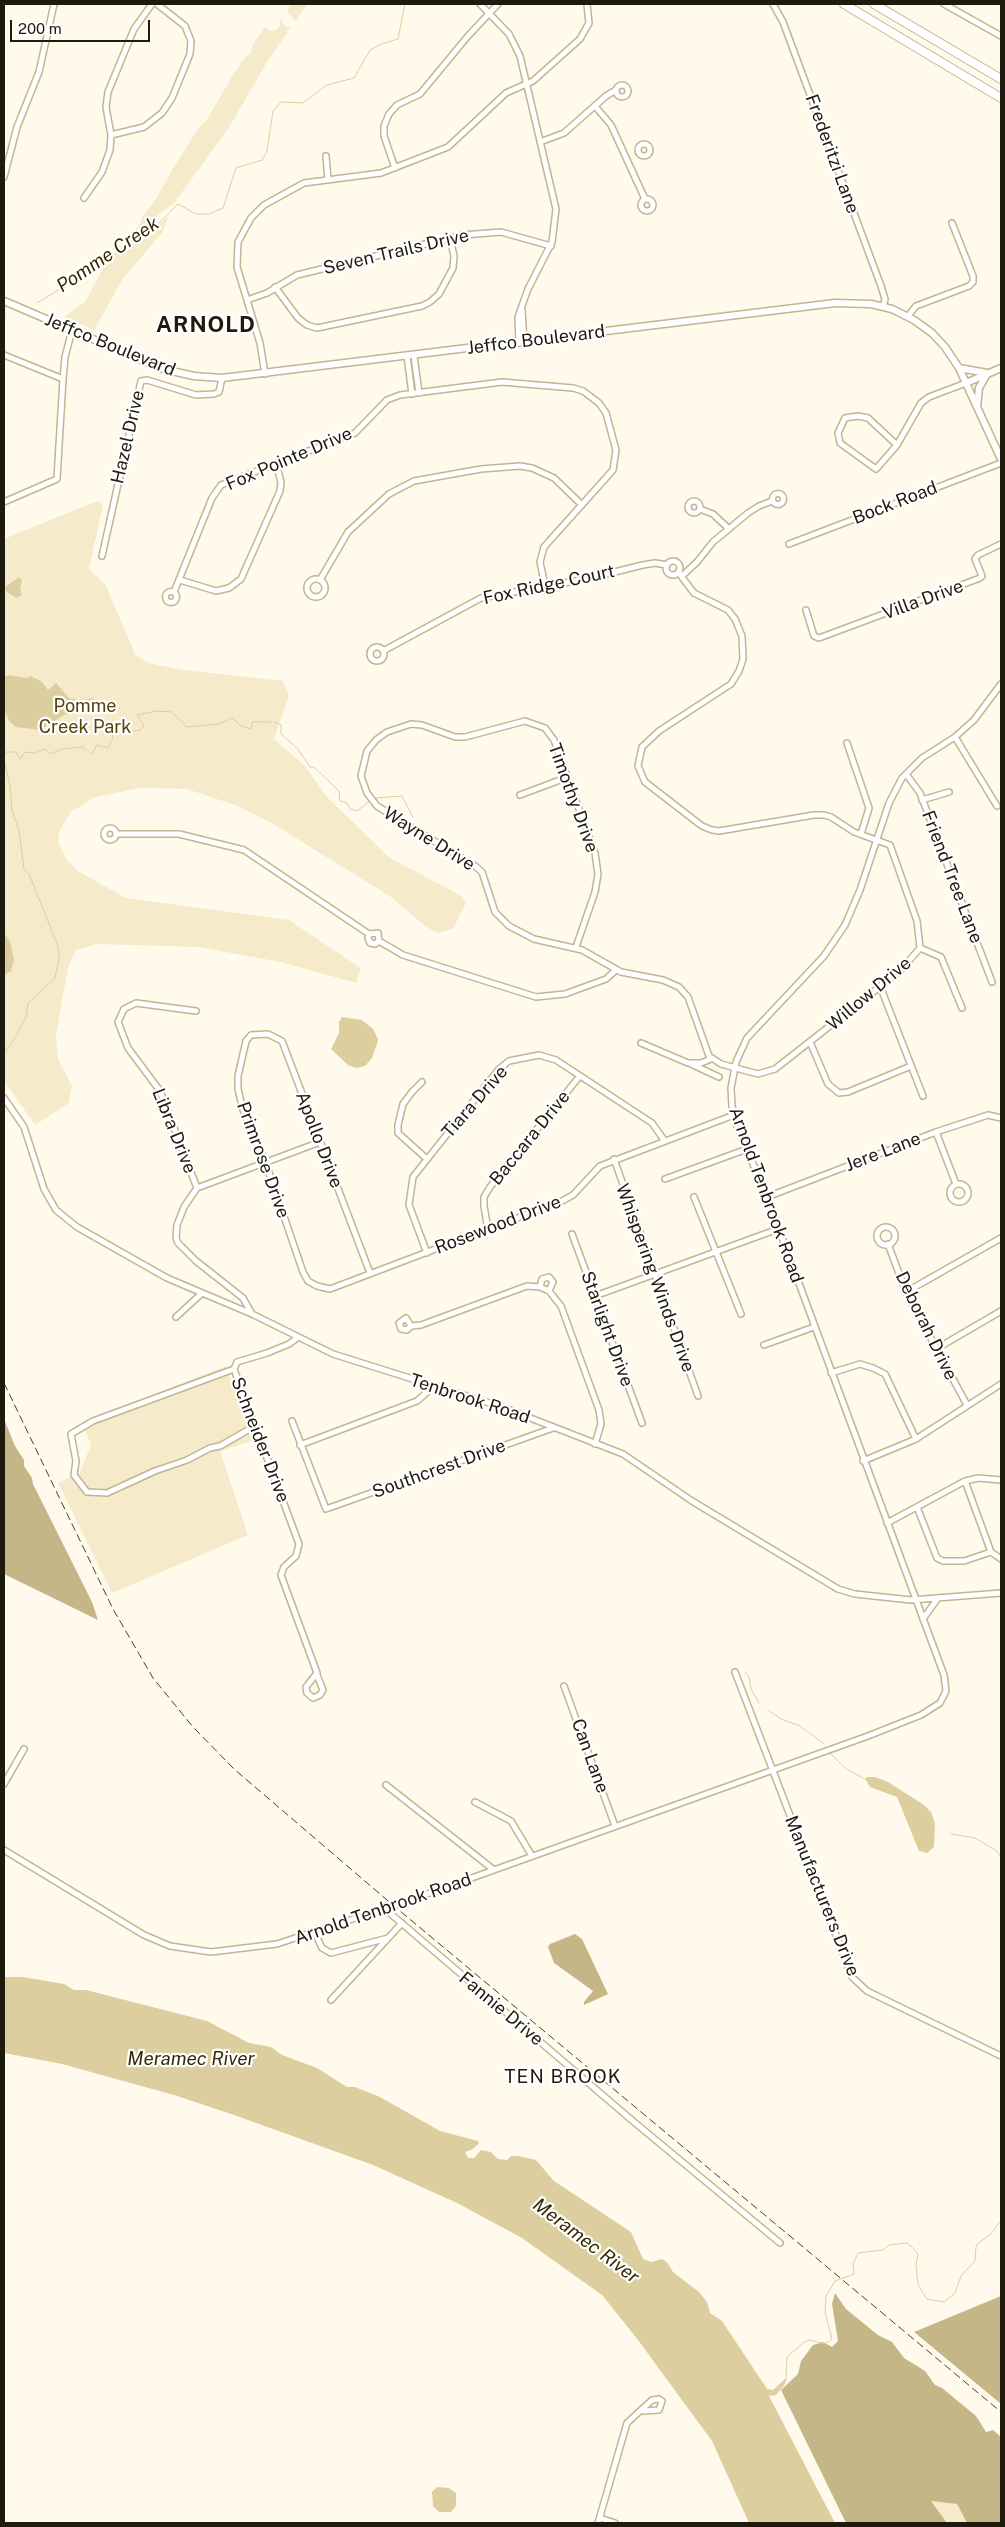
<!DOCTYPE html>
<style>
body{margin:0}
#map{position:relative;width:1005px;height:2527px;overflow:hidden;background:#fffaec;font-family:"Public Sans",sans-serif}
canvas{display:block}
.frame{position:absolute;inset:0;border:5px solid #1e1a0d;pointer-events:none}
.scale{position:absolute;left:10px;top:20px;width:140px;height:22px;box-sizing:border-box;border:2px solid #1e1a0d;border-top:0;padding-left:6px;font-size:15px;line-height:18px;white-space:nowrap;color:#1e1a0d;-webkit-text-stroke:4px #fff;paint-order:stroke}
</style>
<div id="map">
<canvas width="1005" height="2527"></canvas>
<div class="frame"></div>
<div class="scale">200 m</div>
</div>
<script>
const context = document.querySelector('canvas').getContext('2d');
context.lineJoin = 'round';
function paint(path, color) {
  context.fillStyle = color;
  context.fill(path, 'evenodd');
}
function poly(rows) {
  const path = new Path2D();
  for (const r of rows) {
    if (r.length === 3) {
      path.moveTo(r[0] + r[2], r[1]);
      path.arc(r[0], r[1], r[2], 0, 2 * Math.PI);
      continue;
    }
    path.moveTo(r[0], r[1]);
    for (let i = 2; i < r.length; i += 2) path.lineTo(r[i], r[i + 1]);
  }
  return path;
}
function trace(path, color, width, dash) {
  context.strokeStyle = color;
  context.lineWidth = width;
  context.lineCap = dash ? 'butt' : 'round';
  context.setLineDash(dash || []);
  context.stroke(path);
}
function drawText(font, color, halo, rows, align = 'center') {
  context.font = font + ' "Public Sans",sans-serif';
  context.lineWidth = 4.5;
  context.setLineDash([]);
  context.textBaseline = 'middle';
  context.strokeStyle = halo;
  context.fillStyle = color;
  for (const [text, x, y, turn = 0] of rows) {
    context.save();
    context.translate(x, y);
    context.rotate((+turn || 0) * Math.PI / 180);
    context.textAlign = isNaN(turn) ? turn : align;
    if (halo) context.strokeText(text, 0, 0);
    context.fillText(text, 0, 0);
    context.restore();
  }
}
paint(poly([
 [290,4,307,4,296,21,287,12],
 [280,19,286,27,291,27,267,62,230,126,175,202,131,236,140,224,142,217,156,199,172,170,199,127,206,121,233,75,246,56,251,53,253,44,265,27,269,31,276,30,280,26],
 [170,214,162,233,124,277,94,330,64,317,85,302,103,268,116,254,124,252,133,244,142,241],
 [97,501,103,505,89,569,105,584,135,654,148,663,184,670,283,681,289,696,274,739,305,766,327,797,390,858,460,895,466,903,453,929,438,933,425,926,391,897,270,822,235,805,187,789,141,788,95,797,71,812,60,830,58,841,67,860,78,871,126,898,289,920,361,968,356,983,281,962,198,947,96,944,76,950,68,968,56,1035,58,1059,72,1086,69,1103,35,1125,4,1081,4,539],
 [226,1366,255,1440,220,1451,248,1535,112,1593,58,1483,80,1472,91,1445,82,1422],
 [931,2501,957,2504,967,2523,947,2523]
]), '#f5ebcb');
paint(poly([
 [4,1419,15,1446,24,1460,24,1466,32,1478,33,1484,92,1602,98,1620,4,1574],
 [575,1934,582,1939,608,1994,584,2005,584,2002,593,1991,554,1963,548,1947,550,1944],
 [835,2293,846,2309,878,2335,892,2342,904,2358,925,2371,935,2385,942,2388,976,2416,986,2432,993,2430,1001,2437,1001,2523,967,2523,957,2504,931,2501,947,2523,846,2523,781,2390,798,2374,801,2361,813,2345,823,2342,832,2347,838,2341,832,2304],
 [1001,2296,1001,2404,914,2332]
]), '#c5b688');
paint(poly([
 [19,577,22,580,20,589,22,595,16,598,7,592,5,587],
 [8,675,27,678,31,676,42,682,48,690,56,683,69,698,80,700,93,698,97,706,93,710,64,715,40,730,16,727,9,721,4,708,4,677],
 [4,933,10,941,14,960,11,971,4,975],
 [342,1017,362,1020,373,1029,378,1039,377,1044,372,1058,365,1066,356,1068,348,1065,331,1049,339,1033,339,1022],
 [867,1777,875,1777,888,1782,924,1805,931,1812,935,1823,934,1847,927,1853,919,1851,897,1797,870,1787,865,1779],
 [4,1977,23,1977,64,1984,74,1990,86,1990,207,2021,249,2043,271,2047,282,2055,317,2068,347,2087,355,2087,380,2097,440,2131,478,2141,479,2143,473,2149,465,2152,468,2158,474,2158,481,2150,491,2152,498,2159,507,2160,511,2156,518,2156,536,2160,554,2181,631,2232,643,2259,651,2262,662,2259,667,2262,673,2272,699,2292,707,2302,710,2313,722,2321,767,2389,773,2390,787,2377,785,2384,776,2395,769,2396,835,2523,749,2523,712,2441,635,2336,602,2295,522,2238,457,2203,373,2165,234,2115,174,2095,62,2064,4,2053],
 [437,2487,449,2488,456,2493,456,2506,451,2512,439,2512,433,2506,432,2492]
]), '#ddcea0');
trace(poly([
 [37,303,109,259,140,233,157,225,178,204,196,214,209,214,223,208,236,168,262,160,267,151,273,111,281,102,303,103,327,85,354,78,370,50,381,44,398,39,405,4],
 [4,315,6,314],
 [274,722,281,725,281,734,298,749,310,767,314,767,339,791,340,801,347,803,350,809,357,811,370,801],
 [112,739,113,735,140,730,144,726,137,715,156,711,172,712,187,727,219,724,232,718,241,726,251,729,252,722,271,722],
 [4,752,16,752,20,759,25,752,36,753,44,749,50,754,62,749,82,747,86,750],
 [89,752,92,754,97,745,108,748,111,742],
 [4,760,10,786,12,811,19,830,24,869,29,874,58,946,59,959,55,978,28,1003,26,1017,15,1038,4,1053],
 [376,798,402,796,413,817],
 [745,1672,749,1677,751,1689,759,1703],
 [768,1710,781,1719,800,1726,824,1744],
 [830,1753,846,1769,865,1779],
 [951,1834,975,1838,997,1851,1001,1858],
 [786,2377,787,2357,804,2342,810,2340,825,2344,832,2339,825,2312,826,2296,835,2281,854,2274,853,2264,858,2253,883,2250,889,2245,907,2243,911,2246,918,2254,916,2265,918,2285,925,2296,927,2299,944,2302,955,2293,961,2276,975,2261,976,2247,978,2243,991,2234,1001,2220]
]), '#ddcea0', 1);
const minor = poly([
 [480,4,509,34,520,56,556,209,552,242,528,289,518,317,519,343],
 [773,4,783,22,881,286,885,299,883,307],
 [944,4,1001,36],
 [622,91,6],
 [595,106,611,125,645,199],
 [111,135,144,127,162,113,172,98,190,54,191,41,185,26,157,4],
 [540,142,564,133,606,96,616,90],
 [644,150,6],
 [326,156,328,180],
 [395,168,384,136,384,126,389,114,397,105,420,94,468,36,498,4],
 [4,177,17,127,39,72,54,4],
 [84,198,102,172,110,150,111,135,106,107,108,92,134,29,152,4],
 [647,205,6],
 [275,287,298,318,307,325,317,328,422,306,430,302,439,294,453,268,454,256,450,238],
 [247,300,267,293,297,275,463,235,501,232,551,246],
 [522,310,524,342],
 [908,316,916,306,969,286,973,282,973,276,952,223],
 [4,355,63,379,57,479,4,502],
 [407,356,412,394],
 [414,356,419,393],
 [265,374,260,343,237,267,238,242,251,218,264,205,304,183,381,173,448,147,506,93,533,81,580,39,589,23,587,4],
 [63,379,65,357,72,330],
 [897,445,868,418,858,416,845,418,838,433,840,443,876,469,897,445,921,403,929,397,966,383],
 [778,499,5.5],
 [694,507,6],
 [700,509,713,514,729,529],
 [789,544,1001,463],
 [102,556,141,381,147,380,196,395,214,394,219,392,222,378],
 [673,568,7],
 [682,576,697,562,713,542,748,513,759,506,772,501],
 [316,588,9],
 [180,580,216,591,229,588,241,579,280,491,281,482,276,463],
 [320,580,348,532,389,494,414,481,481,469,520,466,532,468,554,478,582,505],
 [171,597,5.5],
 [174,592,212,498,221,485,355,433,387,400,400,395,502,382,573,388,583,391,599,403,606,413,616,450,613,470,544,547,540,562,545,586],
 [806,610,814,636,819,638,980,578,982,576,975,559,978,555,1001,544],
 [377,654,7],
 [383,651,481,598,586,579,643,565,655,563,667,565],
 [955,737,997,806],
 [847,743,869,808,861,834],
 [906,774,920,793,992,982],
 [520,795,568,777],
 [922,800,949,792],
 [110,834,6],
 [117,834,179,834,244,850,369,934,378,933,379,941],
 [369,934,368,938,370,943,375,944,379,941],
 [379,941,403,955,536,997,565,994,606,979,616,970],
 [576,947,595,892,598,874,595,853,554,740,545,728,525,721,465,737,455,737,422,725,411,724,387,732,376,740,367,751,361,776,367,793,377,806,475,866,482,872,495,912,509,926,534,939,582,950,621,972,663,980,679,987,688,997,709,1056,721,1064,758,1074,775,1069,901,970,920,948,917,921,890,845,854,832,831,817,824,815,814,815,719,831,712,830,702,826,645,782,638,766,642,747,659,731,731,684,739,671,743,659,742,636,735,619,728,610,694,593,678,572],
 [920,948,941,957,962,1008],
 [880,986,923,1096],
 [196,1011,136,1003,124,1009,118,1022,128,1048,160,1091,197,1188],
 [810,1042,828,1084,839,1093,848,1092,911,1066],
 [641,1043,688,1063,701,1063,711,1059],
 [691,1064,719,1077],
 [422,1082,412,1092,403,1104,398,1125,398,1133,427,1159],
 [4,1098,24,1127,44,1189,56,1210,77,1227,167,1278,252,1314,333,1354,502,1407,623,1454,692,1501,838,1589,855,1594,911,1600,1001,1593],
 [936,1132,956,1184],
 [614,1159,698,1396],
 [665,1179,747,1149],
 [959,1193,9],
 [694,1197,741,1314],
 [767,1197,936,1132,988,1115,1001,1118],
 [886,1236,9],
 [488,1230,484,1206,484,1197,490,1187,579,1077],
 [572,1234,642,1423],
 [888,1244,906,1292,967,1405],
 [427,1253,409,1205,413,1177,499,1069,509,1061,539,1055,556,1060,652,1123,664,1140],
 [370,1273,282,1041,268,1034,251,1035,246,1041,238,1076,238,1089,243,1110,265,1161,303,1272,308,1281,317,1286,330,1289,562,1201,573,1195,600,1166,734,1115],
 [540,1287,542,1279,549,1277,553,1282,549,1291],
 [906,1292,1001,1238],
 [595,1296,778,1229],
 [252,1314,243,1298,196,1261,178,1243,176,1238,177,1225,184,1207,197,1188,320,1142],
 [176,1317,201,1294],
 [411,1326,406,1318,399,1323,401,1329,407,1330,411,1326,421,1325,527,1286,540,1287,549,1291,561,1306,599,1410,601,1424,595,1444],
 [297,1338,289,1344,267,1353,237,1362,234,1369,299,1544,296,1556,284,1567,281,1575,317,1673,306,1687,307,1693,313,1698,320,1695,323,1690,317,1675],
 [764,1345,814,1327],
 [936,1349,1001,1311],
 [234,1369,93,1421,71,1434,76,1461,74,1475,87,1492,107,1493,155,1471,187,1460,210,1448,220,1446,255,1426],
 [831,1373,860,1364,873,1368,885,1374,916,1439],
 [292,1421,326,1509,553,1428],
 [300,1445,417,1401,433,1387],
 [863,1461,916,1439,1001,1384],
 [965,1481,991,1552,1001,1559],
 [917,1507,937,1558,943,1561,964,1561,991,1552],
 [887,1523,965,1481,978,1478,1001,1480],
 [923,1619,938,1598],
 [735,1672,852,1977,867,1991,1001,2056],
 [564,1686,615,1826],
 [4,1784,24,1749],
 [386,1785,494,1870],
 [475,1802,511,1821,532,1856],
 [4,1850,144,1935,170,1946,211,1952,277,1944,413,1899,868,1736,921,1715,940,1703,946,1691,944,1675,767,1197,737,1126,732,1106,731,1088,736,1062,747,1038,824,956,845,925,860,890,889,803,902,778,922,758,955,737,974,720,1001,684],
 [385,1909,634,2122,780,2243],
 [315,1933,322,1948,331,1953,388,1938],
 [331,2000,402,1923],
 [600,2518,615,2523],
 [598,2523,627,2423,652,2400,659,2399,662,2401,659,2410,643,2411]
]);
const major = poly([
 [4,301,163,369,194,376,222,378,835,303,871,304,892,309,914,320,932,333,945,347,959,368,1001,459],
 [959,368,987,373],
 [966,383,1001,368],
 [977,407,979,388,987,374]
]);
const highway = poly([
 [844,4,1001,98],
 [874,4,1001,79]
]);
trace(minor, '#c1b593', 8);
trace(major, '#c1b593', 9);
trace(highway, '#c1b593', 10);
trace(minor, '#fff', 5);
trace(major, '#fff', 6);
trace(highway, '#fff', 8);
trace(poly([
 [4,1383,113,1609,153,1678,193,1727,234,1769,394,1906,1001,2412]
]), '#444033', 1, [8, 4]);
drawText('18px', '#1e1a0d', '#fff', [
 ["Frederitzi Lane",832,154,70],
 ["Seven Trails Drive",396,252,-13],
 ["Jeffco Boulevard",536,340,-7],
 ["Jeffco Boulevard",110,345,22],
 ["Hazel Drive",128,437,-77],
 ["Fox Pointe Drive",289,459,-23],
 ["Bock Road",895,503,-21],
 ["Fox Ridge Court",549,585,-12],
 ["Villa Drive",923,600,-20],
 ["Timothy Drive",573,798,70],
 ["Wayne Drive",429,839,32],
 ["Friend Tree Lane",952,877,69],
 ["Willow Drive",869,994,-40],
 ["Tiara Drive",475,1102,-49],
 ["Libra Drive",174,1131,68],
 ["Baccara Drive",530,1138,-51],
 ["Apollo Drive",319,1140,69],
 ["Jere Lane",883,1152,-21],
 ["Primrose Drive",263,1160,70],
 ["Arnold Tenbrook Road",766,1195,70],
 ["Rosewood Drive",498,1225,-21],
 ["Whispering Winds Drive",655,1278,70],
 ["Deborah Drive",926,1326,64],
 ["Starlight Drive",607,1329,70],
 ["Tenbrook Road",470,1399,18],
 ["Schneider Drive",260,1440,69],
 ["Southcrest Drive",439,1469,-20],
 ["Can Lane",590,1756,70],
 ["Manufacturers Drive",822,1896,68],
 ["Arnold Tenbrook Road",383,1909,-19],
 ["Fannie Drive",501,2009,40]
]);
drawText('18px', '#534309', '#fff', [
 ["Pomme",85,706],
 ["Creek Park",85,727]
]);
drawText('italic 19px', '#352a03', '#fff', [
 ["Pomme Creek",108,255,-34],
 ["Meramec River",191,2059],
 ["Meramec River",586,2241,37]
]);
context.letterSpacing = '1px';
drawText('19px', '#1e1a0d', '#fff', [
 ["TEN BROOK",563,2077]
]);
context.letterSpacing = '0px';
context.letterSpacing = '1px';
drawText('bold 22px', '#1e1a0d', '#fff', [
 ["ARNOLD",206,325]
]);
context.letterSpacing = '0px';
</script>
